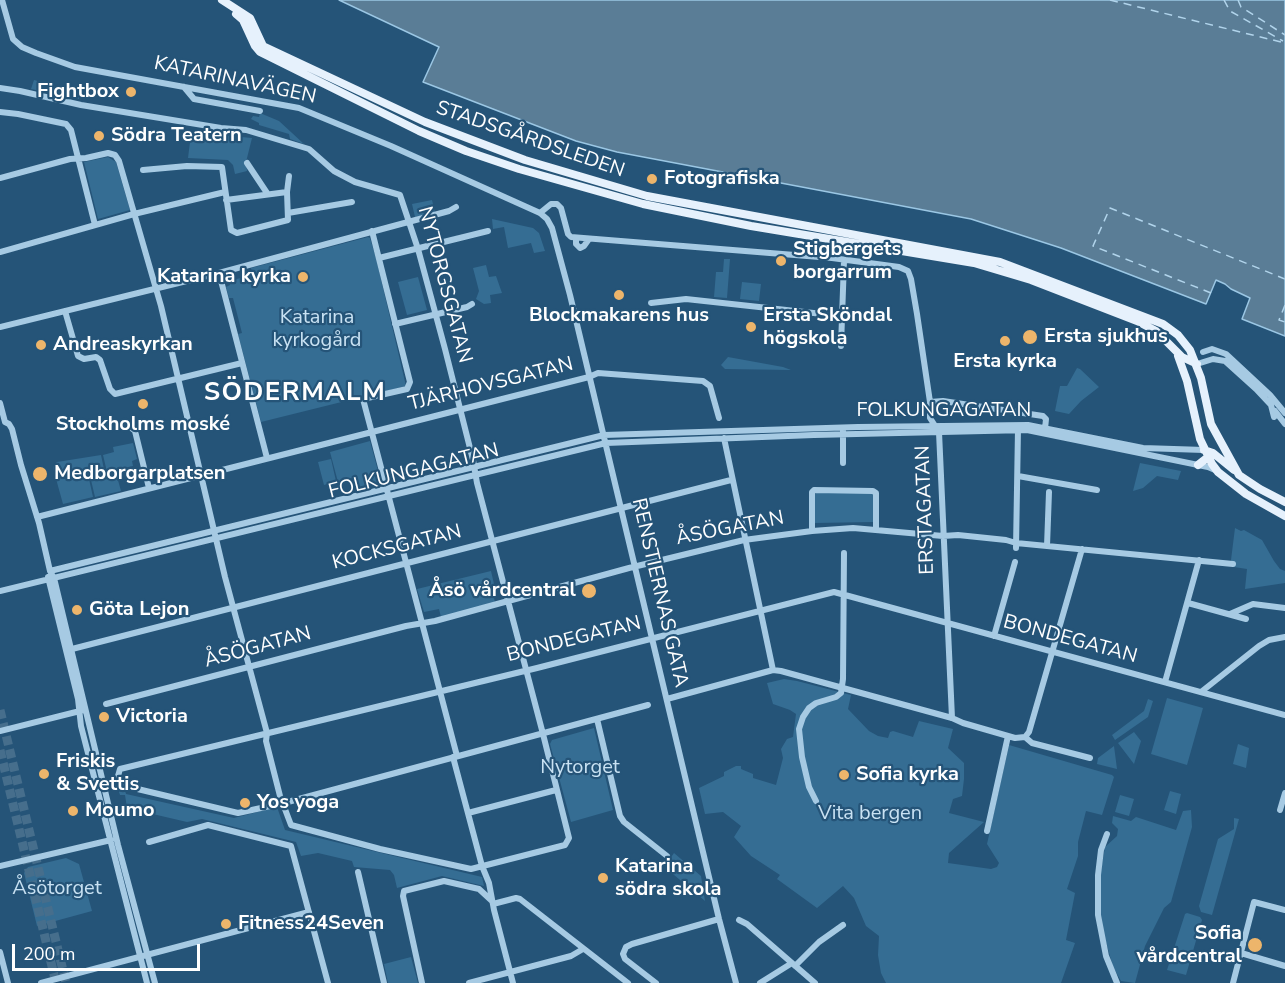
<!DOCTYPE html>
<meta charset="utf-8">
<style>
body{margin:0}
#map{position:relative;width:1285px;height:983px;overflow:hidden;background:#255478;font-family:"Nunito Sans",sans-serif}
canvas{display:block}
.scale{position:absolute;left:12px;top:944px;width:188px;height:27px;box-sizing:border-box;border:3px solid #fff;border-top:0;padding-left:8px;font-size:18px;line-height:21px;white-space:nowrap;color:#fff;-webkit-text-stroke:4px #255478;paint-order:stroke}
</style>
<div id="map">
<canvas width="1285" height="983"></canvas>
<div class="scale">200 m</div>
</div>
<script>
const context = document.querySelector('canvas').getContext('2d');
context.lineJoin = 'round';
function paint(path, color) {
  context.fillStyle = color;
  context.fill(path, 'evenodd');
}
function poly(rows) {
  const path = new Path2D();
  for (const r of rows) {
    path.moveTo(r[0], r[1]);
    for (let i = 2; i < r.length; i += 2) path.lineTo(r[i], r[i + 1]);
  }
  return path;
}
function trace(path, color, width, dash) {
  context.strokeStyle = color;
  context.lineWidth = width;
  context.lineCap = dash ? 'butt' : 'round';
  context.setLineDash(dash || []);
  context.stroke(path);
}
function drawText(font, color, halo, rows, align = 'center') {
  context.font = font + ' "Nunito Sans",sans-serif';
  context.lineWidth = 4.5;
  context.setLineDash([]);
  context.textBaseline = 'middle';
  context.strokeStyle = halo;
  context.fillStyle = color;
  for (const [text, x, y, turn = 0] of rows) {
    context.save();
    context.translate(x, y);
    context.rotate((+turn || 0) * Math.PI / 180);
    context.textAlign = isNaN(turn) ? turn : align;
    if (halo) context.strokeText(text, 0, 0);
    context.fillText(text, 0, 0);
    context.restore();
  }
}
paint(poly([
 [34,80,80,93,79,99,31,89],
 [260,113,279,121,304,144,290,139,289,134,259,125,259,123,251,119,253,116,259,117],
 [198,134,214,139,220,135,252,138,246,162,247,171,235,174,233,165,228,160,188,158,190,142],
 [108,157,116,162,130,210,98,219,84,162],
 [432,200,435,213,415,217,412,204],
 [492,219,533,228,539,233,545,251,534,253,531,243,508,248,504,227,493,229],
 [368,237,370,238,376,258,406,386,261,422,238,334,242,333,233,298,229,298,226,287,230,285,229,281,252,275,251,268],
 [724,259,730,259,727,298,714,297,716,272,723,272],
 [486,265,489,277,496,276,502,293,490,295,491,303,484,304,476,299,479,291,473,268],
 [418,277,427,310,407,315,398,282],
 [742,282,761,284,759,301,740,299],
 [728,357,783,367,791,370,725,369,721,365],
 [1077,368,1080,369,1099,387,1081,401,1069,414,1055,411,1060,386,1067,386],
 [370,441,381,482,359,487,356,477,338,482,330,452],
 [133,443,137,459,132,461,133,466,107,472,103,455,114,452,113,447],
 [101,455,105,474,89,479,93,497,63,504,53,468,54,465,57,462],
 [331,459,336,481,324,485,318,462],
 [1140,463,1181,471,1178,480,1157,476,1143,488,1133,491],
 [116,473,121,491,95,497,91,480],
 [816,493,872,493,875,495,874,522,814,523,813,496],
 [1235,528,1241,531,1244,530,1262,540,1274,561,1280,569,1285,571,1285,583,1245,589,1247,569,1234,567,1231,560],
 [491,571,497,597,494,598,495,603,441,617,439,609,424,612,417,589],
 [784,679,797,681,851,695,848,709,869,731,878,736,888,738,890,732,893,731,913,737,919,721,953,729,948,748,964,763,964,779,962,796,953,799,949,813,984,822,949,853,948,863,991,869,997,867,999,863,987,844,1009,745,1112,775,1114,777,1102,815,1086,811,1078,842,1078,856,1067,889,1075,893,1066,940,1075,943,1061,983,886,983,881,973,878,955,879,936,866,926,854,898,843,886,817,908,777,879,780,875,751,856,734,837,741,826,723,812,705,814,699,788,724,776,724,772,736,766,741,766,741,769,753,774,753,778,776,785,783,758,781,749,787,739,793,737,796,714,790,710,773,704,767,683],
 [1167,698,1203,708,1187,765,1151,754],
 [1148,699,1153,701,1148,717,1115,740,1112,735,1144,711],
 [594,728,613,810,571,822,550,744,552,740],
 [1134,732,1141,741,1134,764,1118,743],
 [1238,744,1249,748,1246,768,1233,764],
 [1114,746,1117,769,1097,764,1098,758],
 [122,788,125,789,126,794,234,818,277,807,285,830,482,877,484,886,442,876,397,888,394,875,390,870,354,867,352,861,318,853,301,856,296,842,202,819,187,822,127,808,125,795,120,795,119,792],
 [1170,791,1181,794,1176,814,1164,810],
 [1120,795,1134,799,1129,816,1115,812],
 [1191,810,1192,827,1171,902,1164,908,1145,946,1135,983,1121,981,1113,967,1102,928,1100,904,1100,875,1105,847,1117,836,1118,829,1112,823,1113,816,1131,821,1136,817,1176,830,1183,811],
 [1234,818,1239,819,1212,915,1201,912,1199,906,1218,839,1234,829],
 [674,853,701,876,705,901,667,869,669,865,667,863],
 [66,858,79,864,92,911,37,926,24,873,28,867],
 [1187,913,1200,917,1202,920,1186,975,1167,970,1185,914],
 [411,957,418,983,388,983,384,964]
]), '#356d93');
const water = poly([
 [339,0,1285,0,1285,336,1242,319,1250,298,1231,289,1225,284,1216,280,1206,304,1061,248,971,219,617,152,576,141,423,82,439,47,339,0]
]);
paint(water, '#5a7d96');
trace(water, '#9bc7e4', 1.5);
trace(poly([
 [1110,0,1285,43],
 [1224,0,1230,11,1283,41],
 [1238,0,1241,7,1285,35],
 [1211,293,1093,246,1110,208,1285,279],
 [1285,305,1279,320,1285,322]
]), '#b1d4eb', 1.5, [8, 6]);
trace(poly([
 [0,710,66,983],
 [0,750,56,983]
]), '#466e8c', 9, [9, 4.5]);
trace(poly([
 [2,0,13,39,22,47,36,53,75,67,299,108,391,146,540,213,547,219,552,228,570,295,719,919,736,983],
 [184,87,194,99,260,111],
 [0,88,20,91,81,105,154,117,221,128,246,130,309,149,334,171,355,182,400,195,418,249,445,349,473,460,477,483,543,734,569,838,565,845,471,869,380,849,291,825,280,796,266,741,267,733,225,577,161,306,119,161,115,155,108,153,86,158,70,159,0,178],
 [0,112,18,114,66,124,71,130,95,225],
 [247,163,267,193],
 [143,170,187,166,222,167,231,230,237,233,288,220,287,192,289,176],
 [226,200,287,192],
 [288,213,352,202],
 [540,213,551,204,557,204,561,208,568,234,571,237,832,258,899,267,908,271,911,279,917,314,930,402,930,418,939,432,952,718],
 [372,231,410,382,407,389,363,399,457,756],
 [576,238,576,244,580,248,584,246,589,239],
 [0,252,134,214,225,192],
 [379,258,488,231],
 [219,273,267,458],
 [651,303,686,299,841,316],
 [65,311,78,356,84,359,96,357,100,360,110,389,115,394,242,363],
 [395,324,467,307,472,304],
 [0,327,219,273,449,211,456,207],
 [841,346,844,261],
 [1203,352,1212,349,1226,354,1270,395,1285,413],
 [1197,364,1213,359,1225,361,1256,389,1271,405,1274,417],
 [930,402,943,401,1043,416,1046,419,1045,429],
 [0,403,5,422,9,424,12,429,21,465,39,523,50,571,54,578,118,845,155,983],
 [1275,411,1285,424],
 [130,427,135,431,149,488],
 [843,431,843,463],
 [724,438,773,670],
 [1018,476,1097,490],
 [37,517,589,377,598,373,703,381,710,386,719,418],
 [812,531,812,492,814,490,873,491,876,493,876,530],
 [1047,546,1049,492],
 [1016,548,1018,429],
 [50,571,604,435,858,427,1028,425,1143,448,1204,450],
 [48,577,78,699,81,726,147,983],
 [0,591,606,443,814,435,1027,430,1208,467,1215,470],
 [1188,603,1246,619],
 [1230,614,1253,604,1285,608],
 [994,636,1015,562],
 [72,649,731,480],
 [1165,682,1199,560],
 [1201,692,1259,646,1269,640,1285,637],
 [667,699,773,670,781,671,952,718,963,723,1015,738,1025,737,1032,743,1090,758],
 [106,704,406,626,435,621,629,568,744,540,812,531,853,528,943,536,958,535,1006,540,1016,543,1233,564],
 [648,705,284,803,238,813,125,786,121,783,118,776,120,769,537,668,834,592,1285,715],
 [597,719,620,816,624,822,667,856],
 [0,731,84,710],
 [1025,737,1029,732,1082,549],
 [453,757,482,866,489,883,494,910,513,983],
 [816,801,809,787,802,757,799,729,803,717,809,708,816,703,836,697,841,693,843,679,844,553],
 [1280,810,1285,793],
 [468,813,556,790],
 [987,831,1008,736],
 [1107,834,1101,850,1098,875,1098,915,1106,956,1117,983],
 [149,842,208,825,291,846,328,983],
 [0,866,111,840],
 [358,872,384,983],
 [493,904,516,898,520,899,628,983],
 [739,920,747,924,815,983],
 [0,952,8,983],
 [1241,953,1285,966],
 [795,966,819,942,843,925],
 [41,983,309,912],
 [422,983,403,896,404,891,444,881,479,889,492,901],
 [469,983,571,956,583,949],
 [656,983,625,959,623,954,626,947,632,944,719,919],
 [760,983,792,963],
 [1233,983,1254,902,1285,910]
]), '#a6cae3', 6);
trace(poly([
 [222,0,250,18,263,46,425,122,525,160,647,196,1000,262,1163,324,1178,335,1190,350,1201,378,1211,424,1239,475,1260,489,1285,502],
 [236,14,243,20,255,46,260,52,419,131,466,151,519,169,643,204,751,226,974,263,1031,280,1137,321,1156,331,1182,357,1197,364],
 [1178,356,1187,381,1200,439,1212,464,1218,472,1246,494,1285,516],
 [1204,450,1213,453,1234,470],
 [1198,465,1212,454]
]), '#e6f1fc', 8);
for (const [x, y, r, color] of [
 [131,92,6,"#edb56b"],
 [99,136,6,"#edb56b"],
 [652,179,6,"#edb56b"],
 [781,261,6,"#edb56b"],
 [303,277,6,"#edb56b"],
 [619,295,6,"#edb56b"],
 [751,327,6,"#edb56b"],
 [1030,337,8,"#edb56b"],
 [1005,341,6,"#edb56b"],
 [41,345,6,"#edb56b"],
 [143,404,6,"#edb56b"],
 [40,474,8,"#edb56b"],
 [589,591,8,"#edb56b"],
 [77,610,6,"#edb56b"],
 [104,717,6,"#edb56b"],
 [44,774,6,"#edb56b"],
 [844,775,6,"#edb56b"],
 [245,803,6,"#edb56b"],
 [73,811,6,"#edb56b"],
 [603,878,6,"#edb56b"],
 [226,924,6,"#edb56b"],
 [1255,945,8,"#edb56b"]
]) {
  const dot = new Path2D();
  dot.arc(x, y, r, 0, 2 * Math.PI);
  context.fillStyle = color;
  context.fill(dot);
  trace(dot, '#255478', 2);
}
drawText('20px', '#fff', '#255478', [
 ["KATARINAVÄGEN",235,81,12],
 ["STADSGÅRDSLEDEN",530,140,19],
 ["NYTORGSGATAN",444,285,75],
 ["TJÄRHOVSGATAN",491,385,-14],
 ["FOLKUNGAGATAN",944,411],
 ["FOLKUNGAGATAN",414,472,-14],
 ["ERSTAGATAN",926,510,-92],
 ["ÅSÖGATAN",730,529,-11],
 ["KOCKSGATAN",397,548,-14],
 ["RENSTIERNAS GATA",659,593,77],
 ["BONDEGATAN",574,640,-14],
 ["BONDEGATAN",1070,640,15],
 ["ÅSÖGATAN",258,648,-15]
]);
drawText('bold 20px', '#fff', '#255478', [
 ["Fightbox",119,92,"right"],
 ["Södra Teatern",111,136],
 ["Fotografiska",664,179],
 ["Stigbergets",793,250],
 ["borgarrum",793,273],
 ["Katarina kyrka",291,277,"right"],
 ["Blockmakarens hus",619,316,"center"],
 ["Ersta Sköndal",763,316],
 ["högskola",763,339],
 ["Ersta sjukhus",1044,337],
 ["Andreaskyrkan",53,345],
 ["Ersta kyrka",1005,362,"center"],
 ["Stockholms moské",143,425,"center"],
 ["Medborgarplatsen",54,474],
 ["Åsö vårdcentral",576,591,"right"],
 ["Göta Lejon",89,610],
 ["Victoria",116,717],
 ["Friskis",56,762],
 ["& Svettis",56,785],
 ["Sofia kyrka",856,775],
 ["Yos yoga",257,803],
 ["Moumo",85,811],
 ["Katarina",615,867],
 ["södra skola",615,890],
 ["Fitness24Seven",238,924],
 ["Sofia",1242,934,"right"],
 ["vårdcentral",1242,957,"right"]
], 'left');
drawText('20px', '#c9e2f3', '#255478', [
 ["Katarina",317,318],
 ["kyrkogård",317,341],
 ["Nytorget",580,768],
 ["Vita bergen",870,814],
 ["Åsötorget",57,889]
]);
context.letterSpacing = '1.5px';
drawText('bold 26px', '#fff', '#255478', [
 ["SÖDERMALM",295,394]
]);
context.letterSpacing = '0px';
</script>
